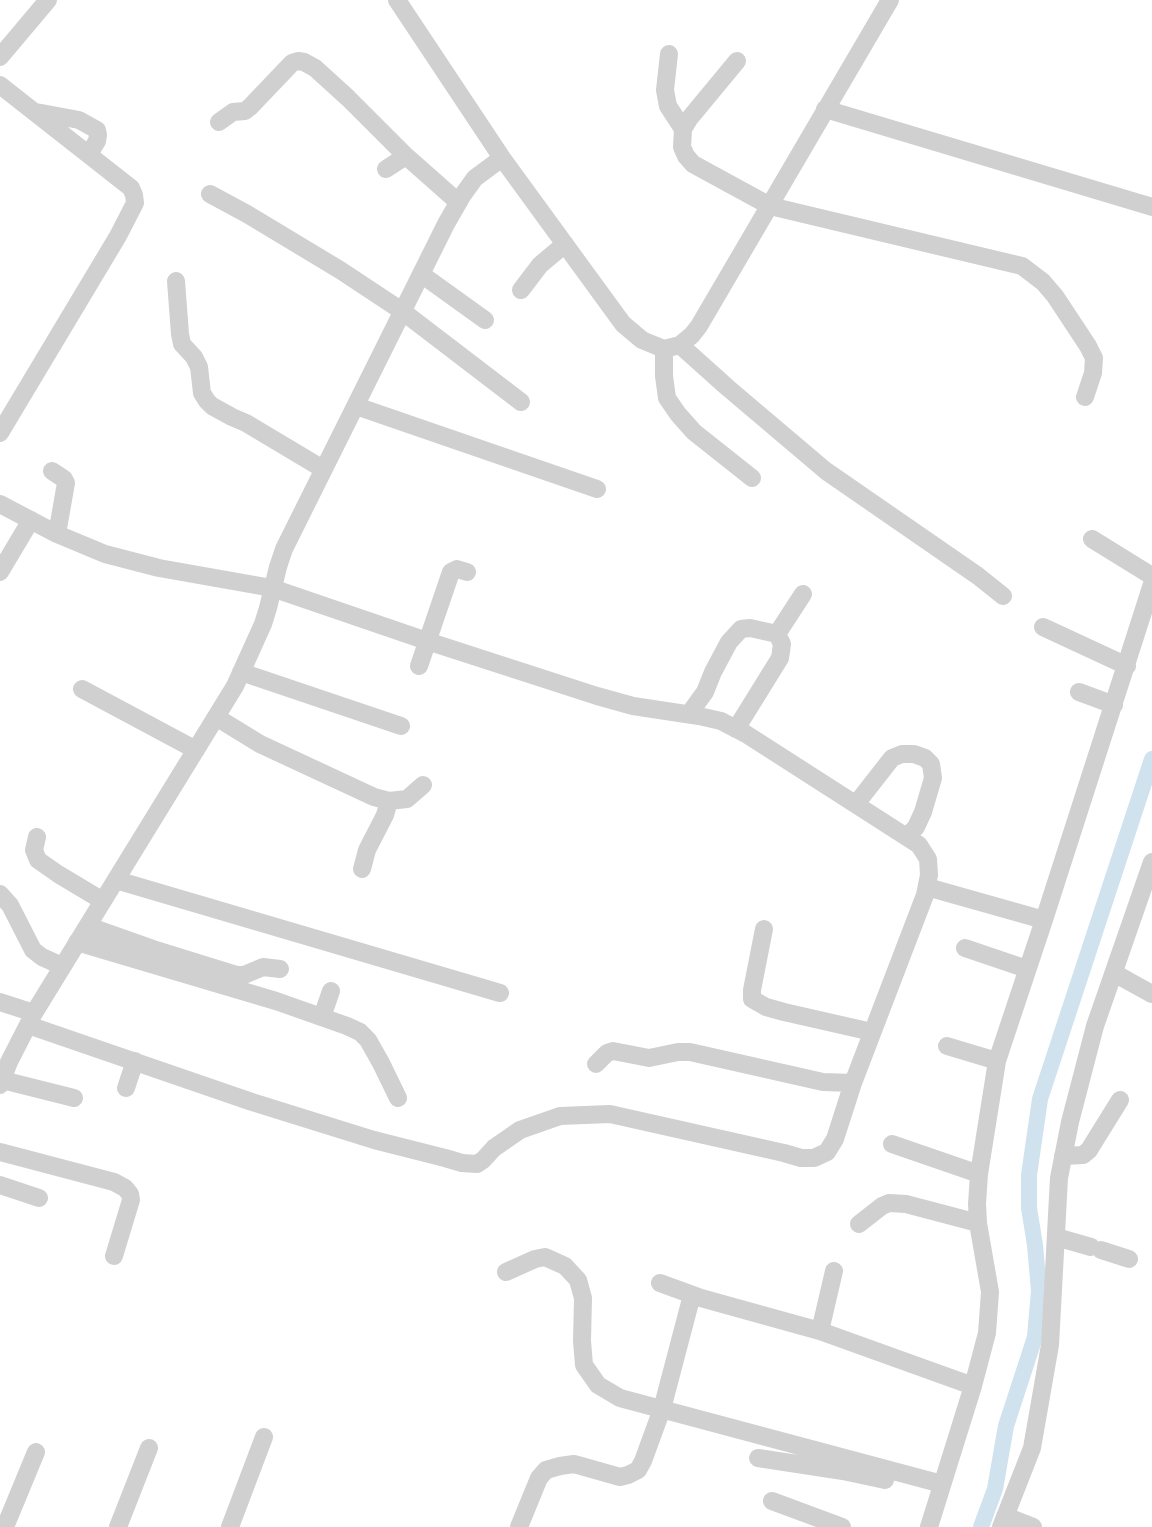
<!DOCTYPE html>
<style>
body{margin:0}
canvas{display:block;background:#fff}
</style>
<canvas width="1152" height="1527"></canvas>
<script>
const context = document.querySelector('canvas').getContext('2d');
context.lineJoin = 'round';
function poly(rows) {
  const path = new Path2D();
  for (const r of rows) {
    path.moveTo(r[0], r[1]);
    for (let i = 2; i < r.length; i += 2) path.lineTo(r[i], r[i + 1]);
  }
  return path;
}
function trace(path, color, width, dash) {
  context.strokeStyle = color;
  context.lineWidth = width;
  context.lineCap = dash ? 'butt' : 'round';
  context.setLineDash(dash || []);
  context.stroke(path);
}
trace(poly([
 [981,1527,995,1489,1006,1426,1035,1337,1039,1291,1035,1245,1029,1208,1029,1175,1040,1099,1152,759]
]), '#cfe2ee', 16);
trace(poly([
 [397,0,502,158,623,324,642,340,664,349,680,345,692,335,699,326,890,0],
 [669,54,665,90,668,106,683,129],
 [0,57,48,0],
 [737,61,689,119,683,129,682,147,686,156,693,164,770,206,1022,266,1043,282,1055,296,1088,346,1094,358,1093,373,1085,397],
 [0,85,131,188,134,195,135,203,118,236,0,433],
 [825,109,1152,207],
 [36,112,79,120,97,130,98,135,97,141,89,154],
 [219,122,233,112,245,111,250,107,292,63,298,61,304,62,315,68,348,98,406,156,458,202],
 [386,169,406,156],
 [210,194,247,214,340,270,402,311,521,402],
 [421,274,485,320],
 [176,281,180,334,182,344,194,357,199,367,202,393,207,401,212,406,232,417,246,423,323,469],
 [521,290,540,265,565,244],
 [680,345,728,388,826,471,978,576,1003,596],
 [664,349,664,376,667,398,678,414,694,432,752,478],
 [356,406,597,489],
 [52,471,64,479,66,483,57,534],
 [0,504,57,534,105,554,159,568,272,588,427,641,597,696,633,706,699,716,721,721,746,734,919,845,928,859,929,875,925,895,853,1083,835,1139,827,1152,814,1158,801,1158,784,1153,610,1114,560,1116,520,1130,494,1148,483,1160,477,1164,462,1163,445,1158,374,1140,252,1102,28,1025],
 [1092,539,1152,576],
 [0,572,31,520],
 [1043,627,1127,666],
 [419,666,451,572,457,569,467,572],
 [241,672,401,726],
 [82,689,196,750],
 [1079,692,1114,705],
 [689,714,705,692,713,672,729,642,741,629,750,628,777,634,803,594],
 [216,717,260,744,374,797,389,801,407,799,423,785],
 [736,729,780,658,782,644,777,634],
 [856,804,892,758,902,754,914,754,925,758,931,764,933,778,923,812,916,827,907,837],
 [37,837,34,850,38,860,58,874,103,901],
 [362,869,367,850,385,815,389,801],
 [116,880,500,993],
 [927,887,1044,920],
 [0,894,10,905,33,950,42,957,62,966],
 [88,926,153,949,237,975,244,975,263,967,280,969],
 [764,929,752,990,752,999,766,1007,784,1012,872,1032],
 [77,942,276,1001,347,1026,360,1032,368,1040,381,1063,398,1098],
 [965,948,1027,969],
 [1114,973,1152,994],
 [0,1002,34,1013],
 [322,1017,331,991],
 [947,1046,997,1061],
 [596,1064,607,1053,613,1051,649,1058,678,1052,690,1052,823,1082,853,1083],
 [2,1080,74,1098],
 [0,1085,9,1062,34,1013,235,686,263,624,268,608,278,567,284,549,446,224,462,196,475,178,502,158],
 [126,1088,135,1061],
 [892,1144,979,1174],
 [0,1152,114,1182,125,1188,130,1194,131,1200,114,1256],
 [1063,1156,1083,1155,1089,1150,1120,1100],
 [0,1185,39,1198],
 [859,1224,882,1206,889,1203,906,1204,978,1223],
 [1056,1237,1091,1247],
 [1101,1250,1129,1259],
 [506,1272,535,1259,545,1257,565,1266,578,1280,583,1298,582,1341,584,1365,598,1385,620,1398,942,1484],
 [660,1283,701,1298,820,1331,973,1386],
 [820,1331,834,1271],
 [758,1458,843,1471,885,1480],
 [772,1501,842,1527],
 [1005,1516,1033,1527],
 [5,1527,36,1452],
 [118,1527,149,1448],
 [230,1527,264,1437],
 [519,1527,539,1478,546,1470,560,1466,574,1464,620,1477,628,1475,638,1470,643,1461,662,1409,692,1295],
 [929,1527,973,1386,987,1333,990,1292,978,1223,977,1204,979,1174,997,1061,1044,920,1152,584],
 [1001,1527,1032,1448,1050,1345,1059,1178,1070,1122,1095,1026,1152,862]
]), '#d0d0d0', 18);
</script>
